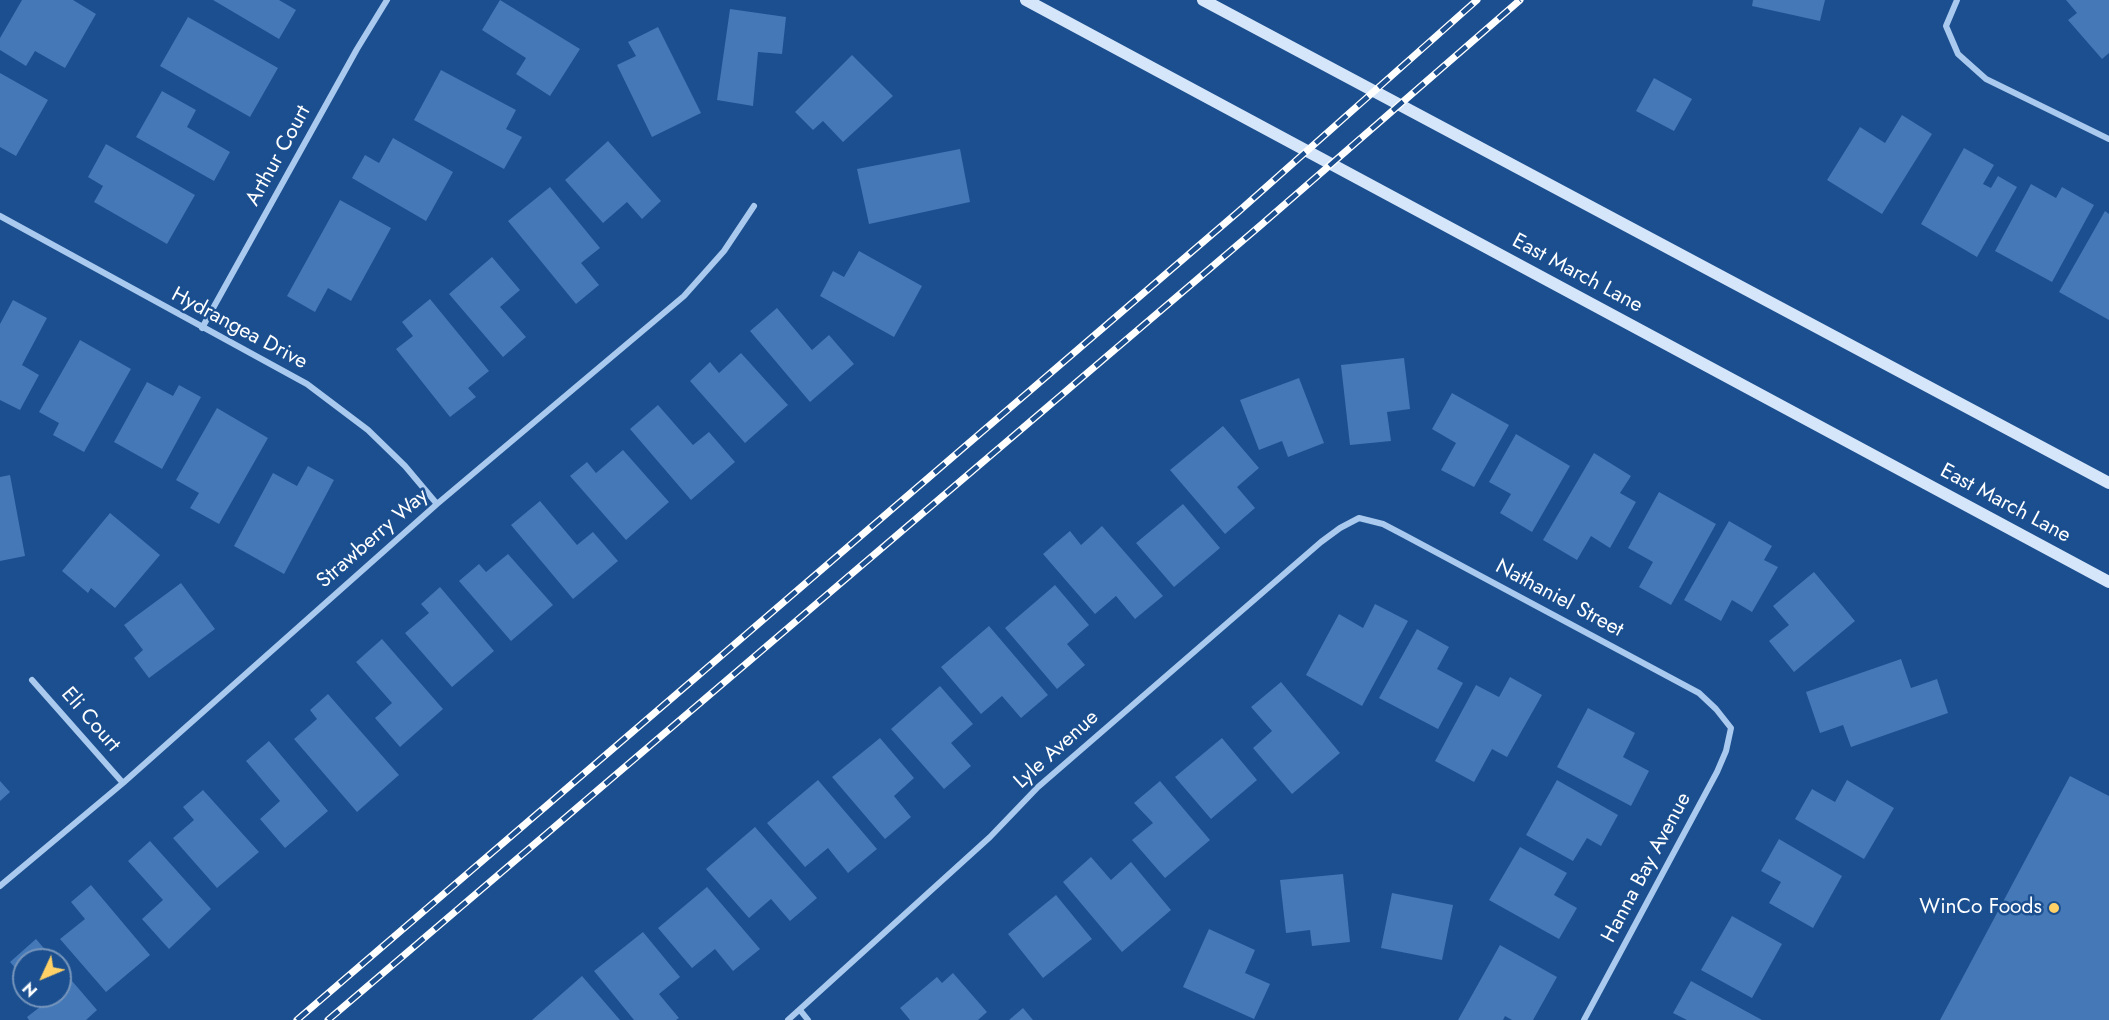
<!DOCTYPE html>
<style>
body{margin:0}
#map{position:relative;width:2109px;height:1020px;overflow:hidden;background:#1b4f8f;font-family:Jost,sans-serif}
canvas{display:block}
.north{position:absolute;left:12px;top:948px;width:60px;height:60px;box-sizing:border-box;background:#1b4f8f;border:2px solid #7695bc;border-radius:50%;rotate:226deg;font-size:16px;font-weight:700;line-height:24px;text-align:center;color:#fff}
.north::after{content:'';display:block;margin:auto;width:21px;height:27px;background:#ffd166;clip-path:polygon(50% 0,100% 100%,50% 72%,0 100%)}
</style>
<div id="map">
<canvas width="2109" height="1020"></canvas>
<div class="north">N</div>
</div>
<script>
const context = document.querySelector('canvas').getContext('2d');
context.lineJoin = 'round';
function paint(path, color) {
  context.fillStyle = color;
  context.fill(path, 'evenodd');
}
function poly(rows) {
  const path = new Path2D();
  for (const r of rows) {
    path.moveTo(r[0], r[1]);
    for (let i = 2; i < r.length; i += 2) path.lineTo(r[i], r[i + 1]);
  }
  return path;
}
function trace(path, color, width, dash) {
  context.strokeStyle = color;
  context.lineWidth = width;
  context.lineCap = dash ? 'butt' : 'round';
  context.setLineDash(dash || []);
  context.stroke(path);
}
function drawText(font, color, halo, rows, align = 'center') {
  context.font = font + ' Jost,sans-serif';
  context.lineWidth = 5;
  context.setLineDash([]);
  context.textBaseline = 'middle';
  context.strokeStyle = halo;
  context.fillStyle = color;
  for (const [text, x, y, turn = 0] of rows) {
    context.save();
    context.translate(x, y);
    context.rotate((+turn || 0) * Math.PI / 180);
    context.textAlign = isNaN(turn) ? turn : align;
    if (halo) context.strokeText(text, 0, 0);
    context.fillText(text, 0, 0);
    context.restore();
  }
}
paint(poly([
 [22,0,73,0,96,14,65,68,35,51,26,66,0,50,0,38],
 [213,0,279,0,296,10,279,39],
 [500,0,580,49,550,96,516,74,526,58,482,30],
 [1753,0,1825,0,1820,21,1752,6],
 [2066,0,2109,0,2109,53,2102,59,2068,20,2077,13],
 [730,9,786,17,782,54,758,52,753,106,717,100],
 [188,17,278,68,250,117,160,66],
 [658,27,701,113,652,137,617,65,636,56,628,42],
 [852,55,893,96,843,142,823,121,813,130,795,112],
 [441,70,516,110,506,129,522,137,504,169,414,120],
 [0,73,48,100,16,156,0,147],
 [1654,78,1692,99,1674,131,1636,111],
 [162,91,196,110,187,127,230,152,214,181,136,137],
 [1902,115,1932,134,1882,214,1827,180,1860,127,1885,143],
 [393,138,453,172,426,221,352,178,365,155,379,163],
 [608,141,661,201,642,219,627,202,603,223,565,180],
 [106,144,195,195,167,244,94,202,103,186,88,177],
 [1964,148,1994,165,1983,184,1991,188,1998,176,2017,187,1977,257,1921,224],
 [960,149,970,202,869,224,857,169],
 [2031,184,2056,198,2062,187,2094,205,2052,282,1995,251],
 [550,187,600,248,581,263,599,285,576,304,508,221],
 [340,200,391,228,351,301,328,288,315,312,287,296],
 [2105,211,2109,214,2109,320,2059,292],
 [859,251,922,286,894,337,820,296,833,271,844,277],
 [492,257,520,290,500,307,526,337,503,357,449,294],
 [430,299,489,371,468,388,476,397,450,417,396,349,413,336,402,322],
 [13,300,47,318,22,365,39,375,20,410,0,400,0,324],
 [777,308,812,350,829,335,854,364,810,402,750,331],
 [80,340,131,369,84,452,53,435,59,423,39,412],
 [741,353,788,405,745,443,690,381,710,362,719,373],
 [1404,358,1410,409,1387,412,1391,441,1350,445,1341,365],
 [1299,378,1324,443,1288,457,1282,441,1259,450,1240,400],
 [147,382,173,396,179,385,201,397,162,469,114,442],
 [1452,393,1509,425,1474,487,1441,470,1456,443,1432,429],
 [658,405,693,445,709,432,735,462,691,500,630,429],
 [217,408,268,438,219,524,190,508,199,493,176,480],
 [1223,426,1259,468,1237,487,1255,508,1225,534,1170,470],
 [1516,434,1570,466,1532,532,1500,513,1511,494,1489,482],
 [623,450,669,502,626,540,570,476,587,462,596,473],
 [1594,453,1631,476,1620,493,1636,502,1610,548,1591,536,1577,560,1543,540],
 [308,466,334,480,284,574,234,546,273,473,297,486],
 [10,475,25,556,0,561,0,477],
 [1659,492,1716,524,1671,605,1639,587,1653,562,1628,548],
 [540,501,577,545,593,532,618,561,573,599,511,525],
 [1183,504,1220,548,1174,587,1136,543],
 [110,513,160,555,115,608,91,588,88,593,62,571],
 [1729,521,1772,546,1764,560,1778,567,1752,612,1732,600,1721,621,1684,600],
 [1102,526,1163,596,1135,619,1116,596,1095,614,1043,554,1070,531,1081,545],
 [508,554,553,605,511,641,459,581,479,564,486,572],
 [1814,572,1855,621,1794,672,1769,641,1789,625,1773,606],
 [181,583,215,629,149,678,134,658,143,650,124,625],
 [1055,585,1089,625,1067,644,1085,665,1057,689,1005,628],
 [440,587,494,651,452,687,405,633,429,613,421,604],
 [1375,604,1408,621,1362,706,1306,675,1339,614,1363,628],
 [989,626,1048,695,1021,718,1002,696,981,714,941,667],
 [1417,629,1449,647,1437,669,1463,683,1438,729,1379,698],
 [382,639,443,709,400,747,375,718,392,703,356,662],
 [1901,659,1911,688,1937,679,1948,713,1851,747,1843,725,1820,733,1806,692],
 [1510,677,1542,695,1507,757,1492,749,1474,782,1435,761,1476,685,1499,697],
 [1281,682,1340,753,1292,794,1253,748,1272,731,1251,707],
 [940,686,973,724,951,743,971,766,944,789,891,729],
 [328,694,399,775,357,812,294,739,317,719,310,710],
 [1588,708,1635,733,1623,757,1649,771,1631,806,1557,767],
 [880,738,914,778,894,796,911,817,885,839,832,777],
 [1222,738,1257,780,1211,819,1175,777],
 [269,741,328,811,285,848,260,819,280,801,246,761],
 [2070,776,2109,796,2109,1020,1940,1020],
 [818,780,877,849,848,873,828,848,805,867,767,823],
 [1557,780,1618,815,1601,846,1587,838,1573,861,1526,835],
 [1847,780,1894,808,1864,859,1795,819,1812,789,1835,802],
 [0,781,10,792,0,801],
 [1160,781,1210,840,1165,878,1132,840,1153,823,1134,803],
 [203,790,259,852,217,888,173,838,194,820,183,807],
 [755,827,817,898,790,921,771,899,749,918,706,869],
 [1779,839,1842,876,1813,928,1769,903,1781,882,1761,871],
 [150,841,211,909,169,949,142,919,163,900,128,861],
 [1520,847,1567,873,1554,895,1577,908,1559,939,1489,900],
 [1091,857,1111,880,1131,862,1171,910,1122,952,1063,882],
 [1343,874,1350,942,1312,946,1310,930,1286,933,1280,880],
 [91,885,150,955,106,992,60,939,85,919,71,902],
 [707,887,760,949,733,971,715,949,692,968,658,928],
 [1392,893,1453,905,1442,960,1381,948],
 [1056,895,1092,939,1043,978,1008,934],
 [1732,916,1782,944,1752,998,1701,970],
 [1209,929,1255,950,1245,973,1270,984,1254,1019,1183,987],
 [643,932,680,977,659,994,679,1018,676,1020,634,1020,594,971],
 [36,939,54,960,24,960,24,978,10,962],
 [1500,945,1557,977,1533,1020,1512,1020,1505,1016,1503,1020,1458,1020],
 [60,967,97,1010,86,1020,29,1020,27,1017,45,1003,39,996,60,996],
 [953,973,987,1012,978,1020,910,1020,900,1008,937,977,942,983],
 [582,976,620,1020,532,1020],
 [1691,981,1762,1020,1687,1020,1673,1013],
 [1023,1008,1033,1020,1009,1020]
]), '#4478b7');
trace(poly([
 [1957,0,1946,26,1958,54,1986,79,2109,139],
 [0,216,307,384,368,430,405,466,437,504],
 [202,328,357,49,387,0],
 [32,680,123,783],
 [0,886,123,783,437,504,684,296,724,251,754,206],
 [800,1010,808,1020],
 [788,1020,990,837,1038,787,1321,542,1340,528,1359,518,1383,524,1404,535,1699,693,1716,709,1731,728,1726,751,1717,772,1584,1020]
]), '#a9c9ee', 6);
trace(poly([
 [1026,0,2109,582],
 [1203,0,2109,483]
]), '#d6e6fa', 12);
const rail = poly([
 [297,1020,1238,212,1477,0],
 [328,1020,1261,225,1520,0]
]);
trace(rail, '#fff', 7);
trace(rail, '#1b4f8f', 4.5, [14]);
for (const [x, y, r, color] of [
 [2054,908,6,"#ffd166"]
]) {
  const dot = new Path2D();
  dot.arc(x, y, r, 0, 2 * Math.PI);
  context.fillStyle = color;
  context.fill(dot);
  trace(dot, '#1b4f8f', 2);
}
drawText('21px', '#fff', '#1b4f8f', [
 ["Arthur Court",279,156,-61],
 ["East March Lane",1577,274,28],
 ["Hydrangea Drive",239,329,28],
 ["East March Lane",2005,504,28],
 ["Strawberry Way",373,539,-41],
 ["Nathaniel Street",1559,599,28],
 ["Eli Court",90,720,49],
 ["Lyle Avenue",1057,750,-42],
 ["Hanna Bay Avenue",1647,868,-62]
]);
drawText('21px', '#fff', '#1b4f8f', [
 ["WinCo Foods",2042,908]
], 'right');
</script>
